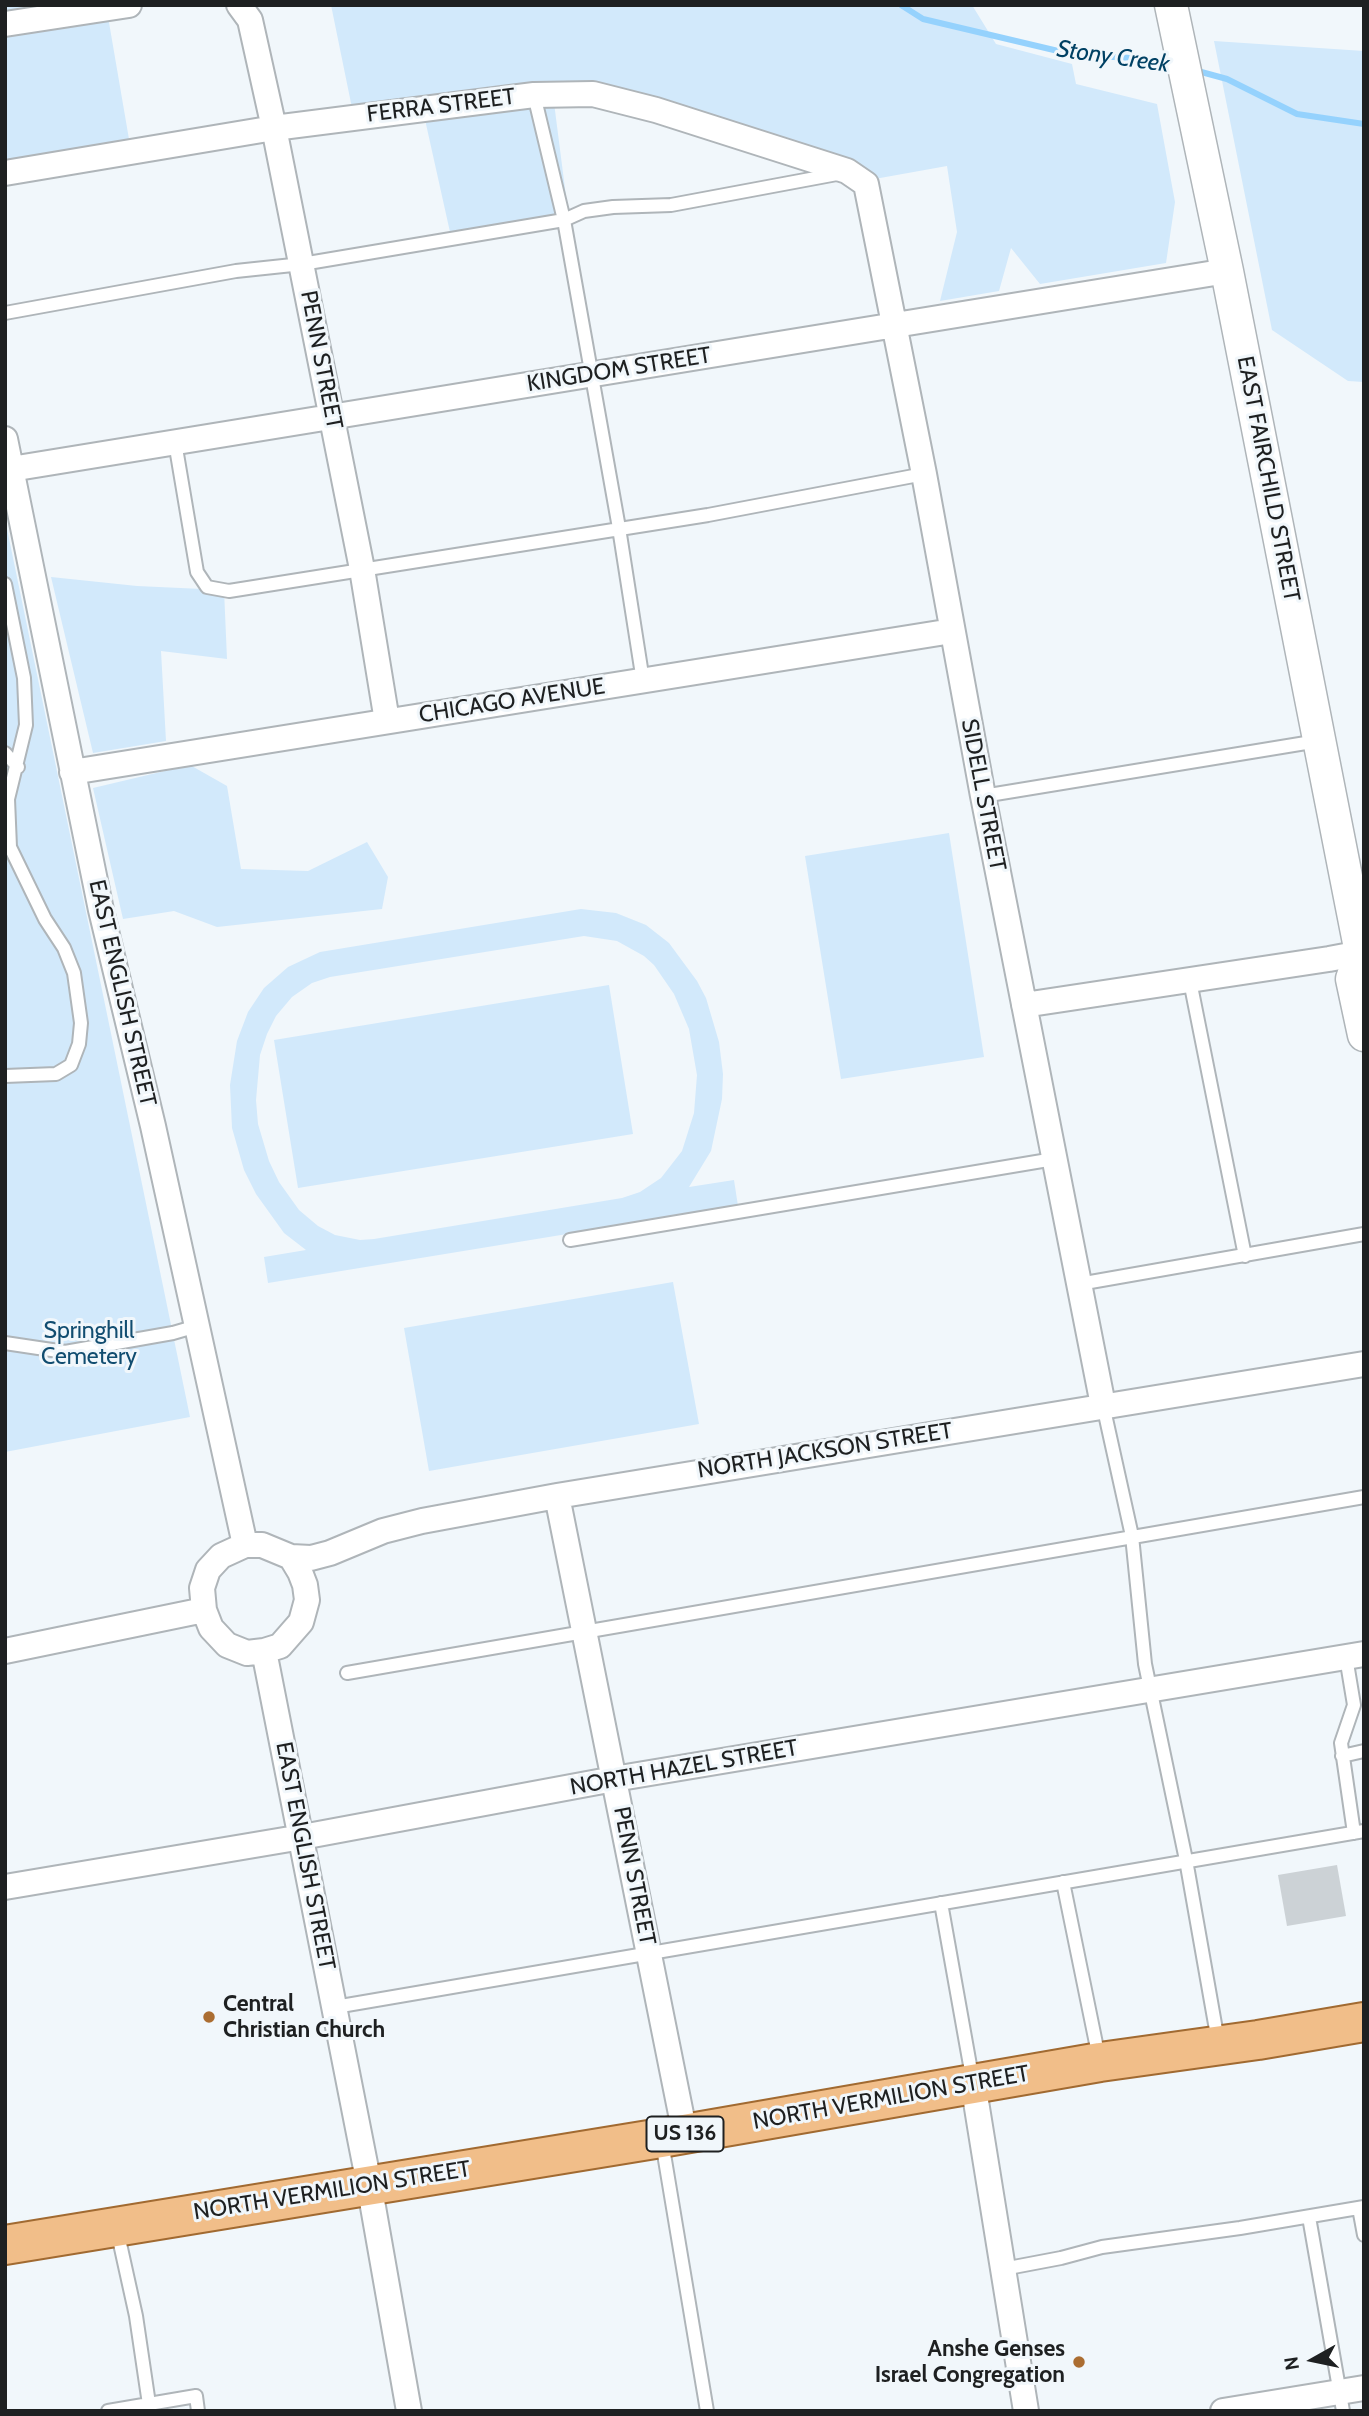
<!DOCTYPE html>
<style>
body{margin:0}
#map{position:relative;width:1369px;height:2416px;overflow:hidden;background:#f1f7fb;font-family:Cabin,sans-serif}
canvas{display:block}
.frame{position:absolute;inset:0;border:7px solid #1e2021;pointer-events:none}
.north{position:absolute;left:1278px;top:2325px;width:70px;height:70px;-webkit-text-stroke:5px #f1f7fb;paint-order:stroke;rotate:261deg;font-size:19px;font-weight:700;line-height:28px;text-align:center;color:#1e2021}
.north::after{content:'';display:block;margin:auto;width:24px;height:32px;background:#1e2021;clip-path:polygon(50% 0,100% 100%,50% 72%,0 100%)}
</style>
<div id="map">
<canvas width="1369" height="2416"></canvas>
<div class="frame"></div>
<div class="north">N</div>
</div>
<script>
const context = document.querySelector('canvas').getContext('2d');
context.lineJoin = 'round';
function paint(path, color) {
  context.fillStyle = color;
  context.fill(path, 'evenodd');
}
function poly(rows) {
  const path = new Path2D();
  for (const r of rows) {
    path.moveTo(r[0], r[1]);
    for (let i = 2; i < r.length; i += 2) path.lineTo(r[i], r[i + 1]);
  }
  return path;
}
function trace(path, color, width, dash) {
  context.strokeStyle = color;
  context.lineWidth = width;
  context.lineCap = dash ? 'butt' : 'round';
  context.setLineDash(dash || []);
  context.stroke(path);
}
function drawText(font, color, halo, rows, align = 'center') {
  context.font = font + ' Cabin,sans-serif';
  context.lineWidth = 6;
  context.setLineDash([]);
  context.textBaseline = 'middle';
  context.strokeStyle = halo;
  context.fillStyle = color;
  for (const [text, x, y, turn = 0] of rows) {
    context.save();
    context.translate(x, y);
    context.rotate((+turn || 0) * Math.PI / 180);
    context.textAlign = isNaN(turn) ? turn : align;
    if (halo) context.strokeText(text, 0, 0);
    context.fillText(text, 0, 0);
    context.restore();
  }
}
paint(poly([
 [5,5,106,5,130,145,5,166],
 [331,5,972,5,996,44,1072,64,1076,84,1157,104,1175,202,1166,263,1040,284,1011,248,999,291,940,301,957,232,947,166,869,180,552,87,568,212,450,232,424,115,352,108],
 [1214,41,1364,51,1364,382,1348,381,1272,330],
 [5,519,190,1417,5,1452],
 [51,577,137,586,224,590,227,659,161,651,166,741,93,753],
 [190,765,227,786,241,869,308,871,367,842,388,877,382,909,217,927,174,911,123,919,93,788],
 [949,833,984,1057,841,1079,805,856],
 [581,909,616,913,646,925,669,943,697,981,706,998,719,1042,723,1074,722,1099,711,1151,689,1187,734,1180,738,1206,268,1283,264,1257,306,1250,284,1233,256,1194,244,1170,232,1128,230,1085,237,1041,248,1012,264,988,288,967,320,952],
 [584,936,617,941,644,956,654,965,674,994,689,1029,697,1075,694,1113,682,1151,661,1178,640,1192,622,1198,374,1239,360,1240,335,1235,318,1226,299,1210,279,1182,269,1161,258,1124,256,1100,260,1055,267,1034,276,1016,292,997,312,983,330,977],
 [609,985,633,1134,298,1188,274,1040],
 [673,1282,699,1424,429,1471,404,1328]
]), '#d2e9fb');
trace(poly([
 [901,5,923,19,1075,55,1152,59,1173,65],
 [1194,70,1227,79,1297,114,1364,124]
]), '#95d2fd', 6);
paint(poly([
 [1337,1865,1346,1916,1287,1926,1278,1875]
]), '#ccd2d6');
const service = poly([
 [534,95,564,220,619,528,643,681],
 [5,313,236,271,302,264,564,220,584,211,613,207,671,205,837,174],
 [175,442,197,572,207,587,229,591,708,515,924,474],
 [5,584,24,678,26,725,8,799,10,847,45,919,64,948,74,973,81,1023,79,1044,71,1065,56,1074,5,1076],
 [5,753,18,767],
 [983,796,1318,741],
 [1190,981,1245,1256],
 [570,1240,1054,1159],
 [1079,1284,1364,1234],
 [5,1343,65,1352,173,1333,197,1326],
 [1103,1405,1132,1536,1145,1664,1186,1860,1218,2041],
 [1346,1657,1354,1705,1341,1743,1354,1833],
 [347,1673,1364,1497],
 [1342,1756,1364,1751],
 [1063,1882,1099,2058],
 [941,1903,973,2082],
 [335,2007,1364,1831],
 [662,2142,707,2411],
 [1359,2208,1364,2235],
 [1309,2217,1343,2411],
 [117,2230,136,2316,149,2404],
 [1003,2269,1061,2258,1102,2247,1240,2228,1364,2207],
 [108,2411,196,2396,198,2411]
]);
const minor = poly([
 [239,5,250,20,274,128,362,569,387,721],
 [5,24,129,5],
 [5,173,274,128,534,95,593,94,656,110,847,171,866,184,924,474,983,796,1103,1405],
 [5,439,101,910,153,1126,245,1545],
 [11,469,1227,271],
 [72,772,952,631],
 [1024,1005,1329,959,1361,953],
 [557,1496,685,2134],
 [245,1545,262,1545,291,1557,300,1572,305,1585,307,1600,301,1622,280,1646,264,1651,247,1653,227,1645,211,1628,204,1610,202,1588,208,1570,221,1556,245,1545],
 [291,1557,311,1558,330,1553,383,1531,422,1521,557,1496,1364,1364],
 [5,1651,204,1610],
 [264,1651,369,2184,409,2411],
 [5,1887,302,1837,614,1779,1364,1654],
 [973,2083,1026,2411],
 [1223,2411,1364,2388]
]);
const tertiary = poly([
 [1171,5,1227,271,1361,953,1364,956],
 [1361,953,1352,979,1364,1035]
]);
const primary = poly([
 [5,2245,661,2138,1100,2062,1258,2040,1364,2022]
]);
trace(service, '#afb5b9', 16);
trace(minor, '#afb5b9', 28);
trace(tertiary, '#afb5b9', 35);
trace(primary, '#a16a31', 42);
trace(service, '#fff', 12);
trace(minor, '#fff', 24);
trace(tertiary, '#fff', 32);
trace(primary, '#f1be89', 38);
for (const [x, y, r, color] of [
 [209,2017,7,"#ab6d31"],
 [1079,2362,7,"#ab6d31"]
]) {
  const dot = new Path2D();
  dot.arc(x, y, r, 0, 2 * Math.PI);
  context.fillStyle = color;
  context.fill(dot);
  trace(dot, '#f1f7fb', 2.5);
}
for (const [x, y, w] of [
 [685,2134,77]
]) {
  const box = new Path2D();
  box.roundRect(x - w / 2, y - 17.5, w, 35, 5);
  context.fillStyle = '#f1f7fb';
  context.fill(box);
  trace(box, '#1e2021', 2);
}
drawText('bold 21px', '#1e2021', null, [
 ["US 136",685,2134]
]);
drawText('23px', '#1e2021', '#f1f7fb', [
 ["FERRA STREET",441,106,-7],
 ["PENN STREET",321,360,79],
 ["KINGDOM STREET",619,370,-9],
 ["EAST FAIRCHILD STREET",1268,479,79],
 ["CHICAGO AVENUE",512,701,-9],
 ["SIDELL STREET",983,795,79],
 ["EAST ENGLISH STREET",122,993,77],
 ["NORTH JACKSON STREET",825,1451,-9],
 ["NORTH HAZEL STREET",684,1768,-10],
 ["EAST ENGLISH STREET",305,1856,79],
 ["PENN STREET",634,1876,79],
 ["NORTH VERMILION STREET",891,2098,-10],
 ["NORTH VERMILION STREET",332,2191,-9]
]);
drawText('23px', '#114d70', '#f1f7fb', [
 ["Springhill",89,1331],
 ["Cemetery",89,1357]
]);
drawText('bold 23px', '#1e2021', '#f1f7fb', [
 ["Central",223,2004],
 ["Christian Church",223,2030],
 ["Anshe Genses",1065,2349,"right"],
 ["Israel Congregation",1065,2375,"right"]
], 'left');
drawText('italic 24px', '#004164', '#f1f7fb', [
 ["Stony Creek",1113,57,8]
]);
</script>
